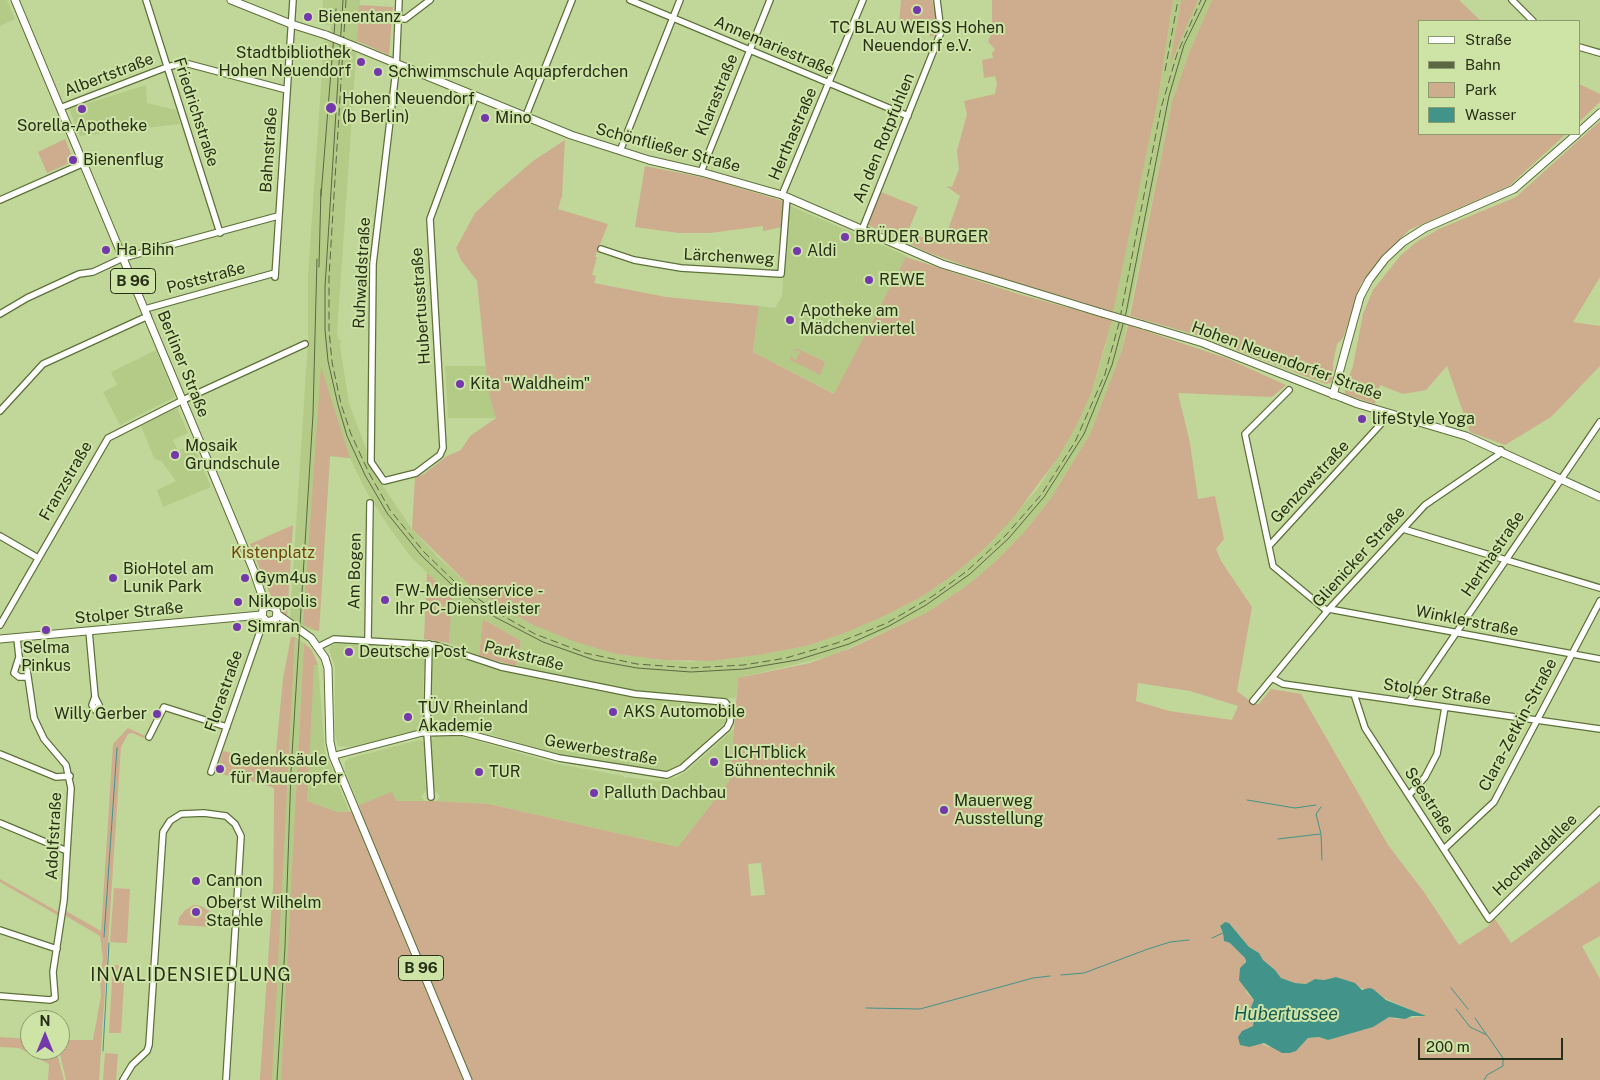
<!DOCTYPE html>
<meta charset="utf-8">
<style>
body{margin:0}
#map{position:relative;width:1600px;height:1080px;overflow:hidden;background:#c1d79a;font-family:"Public Sans",sans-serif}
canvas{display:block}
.legend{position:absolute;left:1418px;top:20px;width:162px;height:115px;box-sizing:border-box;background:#cee4a7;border:1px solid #8b9c6d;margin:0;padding:6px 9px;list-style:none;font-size:15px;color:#272f17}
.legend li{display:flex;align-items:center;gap:10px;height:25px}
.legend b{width:25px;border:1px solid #8b9c6d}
.north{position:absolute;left:20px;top:1010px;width:50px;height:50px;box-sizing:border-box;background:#cee4a7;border:1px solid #8b9c6d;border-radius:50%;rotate:0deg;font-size:14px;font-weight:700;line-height:20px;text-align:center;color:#272f17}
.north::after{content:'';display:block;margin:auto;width:18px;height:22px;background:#7437ac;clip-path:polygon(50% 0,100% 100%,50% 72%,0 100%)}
.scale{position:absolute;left:1418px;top:1038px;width:145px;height:22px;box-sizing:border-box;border:2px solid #272f17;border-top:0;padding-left:6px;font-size:15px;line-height:18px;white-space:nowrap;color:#272f17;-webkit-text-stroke:4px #cee4a7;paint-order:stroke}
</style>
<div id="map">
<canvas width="1600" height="1080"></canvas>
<ul class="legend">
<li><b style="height:6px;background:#fff"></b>Straße</li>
<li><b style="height:6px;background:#5b6844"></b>Bahn</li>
<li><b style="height:14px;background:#ceac8e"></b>Park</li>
<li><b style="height:14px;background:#42948a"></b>Wasser</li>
</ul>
<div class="north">N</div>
<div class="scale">200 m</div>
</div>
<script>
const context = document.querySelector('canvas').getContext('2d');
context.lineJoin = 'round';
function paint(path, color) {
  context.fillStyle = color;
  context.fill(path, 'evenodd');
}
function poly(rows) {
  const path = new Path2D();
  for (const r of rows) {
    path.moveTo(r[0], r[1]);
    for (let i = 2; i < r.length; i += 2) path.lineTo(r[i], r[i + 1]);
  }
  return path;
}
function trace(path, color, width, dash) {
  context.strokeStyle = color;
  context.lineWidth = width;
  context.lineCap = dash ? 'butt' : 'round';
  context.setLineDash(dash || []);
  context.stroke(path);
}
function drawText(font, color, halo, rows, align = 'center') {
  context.font = font + ' "Public Sans",sans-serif';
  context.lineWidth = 4;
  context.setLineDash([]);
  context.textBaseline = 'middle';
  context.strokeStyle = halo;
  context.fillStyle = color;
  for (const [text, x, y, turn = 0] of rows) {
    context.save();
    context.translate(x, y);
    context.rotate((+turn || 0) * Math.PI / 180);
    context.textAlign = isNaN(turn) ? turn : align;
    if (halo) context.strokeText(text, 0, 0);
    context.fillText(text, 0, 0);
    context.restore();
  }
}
paint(poly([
 [0,0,7,0,15,19,0,26],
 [323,0,360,0,337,334,339,340,341,340,340,346,349,403,373,467,383,486,412,529,438,557,470,586,501,606,531,624,616,654,688,662,758,655,806,646,845,633,884,616,923,596,984,549,1038,488,1077,425,1092,391,1105,347,1158,99,1173,0,1181,0,1171,62,1198,0,1212,0,1189,53,1172,102,1121,353,1090,434,1051,498,1026,530,996,561,969,584,928,612,831,656,738,678,736,698,720,698,630,690,516,666,521,641,483,619,479,656,449,643,451,596,411,557,388,526,366,491,350,458,330,456,319,631,311,630,290,618,308,340,308,276,324,41,330,42,331,25,321,24],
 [146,85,147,103,176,110,180,124,80,136,69,109],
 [788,205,907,256,835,394,753,352,759,306,775,308,782,296],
 [156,350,175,397,120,425,103,392,117,385,111,372],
 [445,366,485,366,496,418,448,418],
 [177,408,188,433,173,440,178,451,193,445,211,487,163,507,157,490,176,481,162,462,154,458,141,426],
 [295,637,304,643,296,796,308,751,314,665,318,665,325,752,349,811,337,812,308,802,293,1080,260,1080,273,885,274,788,287,793],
 [340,644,421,648,425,652,423,693,424,726,420,730,349,747,338,746,335,734,335,667,329,649,332,645],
 [437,649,501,671,571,686,636,698,721,705,728,712,727,721,679,766,666,772,560,755,465,727,435,728,430,724,432,652],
 [734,729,730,780,678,847,489,804,437,801,440,796,433,789,431,740,435,737,463,737,558,764,624,776,624,778,628,777,657,781,675,778,686,772],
 [419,740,424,742,425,780,427,789,421,797,425,801,395,801,391,793,359,805,345,770,345,762,350,758]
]), '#b4cb88');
paint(poly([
 [901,0,932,0,938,27,934,37,899,23],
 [992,0,1173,0,1158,99,1113,312,985,273,927,252,910,244,912,235,944,241,960,196,946,186,952,187,959,169,957,151,967,114,964,101,995,94,997,84,995,76,984,78,982,60,993,58,992,53,995,49,988,42,992,32],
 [1181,0,1198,0,1170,65,1180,6],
 [1212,0,1459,0,1481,21,1419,21,1419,134,1566,134,1509,186,1409,230,1380,259,1361,284,1343,338,1337,344,1333,363,1333,382,1326,384,1200,336,1130,316,1172,102,1189,53],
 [359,5,393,7,389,55,357,41],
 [1579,84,1600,94,1600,102,1579,122],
 [1600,121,1600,277,1573,322,1600,326,1600,366,1551,417,1505,445,1470,432,1447,366,1426,390,1403,394,1380,385,1375,404,1345,394,1345,387,1353,366,1363,314,1373,290,1401,255,1418,241,1439,229,1516,197],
 [65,139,74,161,47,173,38,152],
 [565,140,562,196,558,209,608,224,595,257,597,257,592,275,596,276,594,283,666,297,759,306,753,352,834,394,906,257,1015,293,1112,320,1092,391,1077,425,1059,456,1013,518,984,549,954,574,923,596,884,616,845,633,806,646,758,655,711,661,664,660,616,654,573,641,531,624,501,606,470,586,412,529,415,478,424,474,447,456,461,450,470,436,496,418,488,390,477,281,461,260,456,248,475,213,497,192,533,161],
 [645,166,710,179,783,201,782,227,763,231,763,226,710,233,679,233,635,227],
 [881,192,918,207,904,241,868,225],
 [1128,325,1226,358,1286,385,1272,397,1178,393,1190,443,1198,499,1215,496,1224,539,1216,549,1221,561,1252,607,1237,691,1254,704,1259,704,1271,689,1301,694,1388,845,1424,892,1459,945,1487,927,1495,919,1511,943,1600,881,1600,936,1582,946,1600,979,1600,1080,281,1080,304,643,312,650,318,665,314,665,307,801,337,812,361,811,359,805,392,792,396,801,437,801,489,804,678,847,730,780,738,678,810,663,851,648,928,612,969,584,996,561,1026,530,1051,498,1090,434,1121,353],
 [1138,683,1190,691,1238,706,1232,720,1169,711,1136,701],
 [761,863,765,895,751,896,748,864],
 [1225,922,1229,923,1249,947,1259,953,1263,960,1275,970,1281,978,1295,983,1306,984,1315,979,1323,980,1336,977,1425,1016,1397,1019,1389,1017,1328,1040,1319,1037,1308,1038,1300,1047,1269,1047,1260,1043,1249,1047,1240,1045,1246,1029,1253,1026,1254,1017,1251,1008,1254,1000,1247,993,1244,985,1245,958,1230,943,1224,941,1223,933,1220,927],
 [796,348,825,362,820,375,791,360,788,363,792,355,793,359,796,360,800,352,797,350,794,353],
 [321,367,350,458,330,456,319,631,303,625],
 [293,525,287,617,283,614,279,605,273,601,250,544],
 [427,573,452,596,449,643,424,639],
 [483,619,521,641,516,666,479,656],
 [291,637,295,637,272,1080,260,1080,274,875,274,788,252,781,216,773,223,751,275,763,283,678],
 [128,728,145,736,144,738,132,733,128,734,121,747,99,1080,66,1080,59,1050,60,1040,93,1040,101,996,100,976,103,958,100,936,66,916,66,911,101,931,113,744],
 [0,879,60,913,59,916,0,882],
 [114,888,130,889,127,943,110,942],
 [194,905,201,906,209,911,213,927,178,925,179,918,185,910],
 [113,965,125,966,121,1033,109,1033],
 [0,1037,30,1039,30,1050,56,1050,64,1080,48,1080,49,1064,19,1048,0,1047],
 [105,1053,118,1054,116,1080,103,1080]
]), '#ceac8e');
paint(poly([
 [1225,922,1229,923,1249,947,1259,953,1263,960,1275,970,1281,978,1295,983,1306,984,1315,979,1324,980,1336,977,1355,983,1362,990,1369,988,1373,989,1386,1000,1426,1016,1412,1016,1405,1019,1389,1017,1373,1027,1328,1040,1319,1037,1308,1038,1296,1051,1290,1053,1282,1053,1264,1043,1249,1047,1240,1045,1238,1037,1242,1031,1253,1026,1254,1017,1251,1007,1254,1000,1239,980,1240,968,1246,962,1245,958,1230,943,1224,941,1223,933,1220,926]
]), '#42948a');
trace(poly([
 [1247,800,1295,808,1316,805],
 [1321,807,1316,814,1321,834,1322,860],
 [1278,839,1320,834],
 [104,937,117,748],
 [1212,938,1223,933],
 [1061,975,1084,973,1148,949,1170,942,1189,940],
 [1451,988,1468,1009],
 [866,1008,920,1009,1033,978,1050,976],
 [1456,1009,1470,1027,1487,1035,1503,1058,1503,1066,1487,1075,1484,1080],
 [1475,1018,1486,1034],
 [103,1051,109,943]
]), '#42948a', 1);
const minor = poly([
 [146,0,220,233],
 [399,0,396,70,373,264,371,457,371,462,384,481,416,473,440,455,443,448,430,219,475,97],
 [630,0,908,116],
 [1512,0,1533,21],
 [398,18,405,19,430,0],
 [1579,47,1600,53],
 [60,108,167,67,185,63,287,90],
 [525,118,572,0],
 [620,151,680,0],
 [701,172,770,0],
 [782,195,863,0],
 [0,200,84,163],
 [862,230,941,32,937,0],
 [601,249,634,260,681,268,781,274,787,197],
 [275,277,293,0],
 [145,309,275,273],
 [0,314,27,298,79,274,93,272,123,258,278,216],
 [1289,390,1245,434,1273,566,1327,611],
 [0,411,43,364,148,316],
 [1403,529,1600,588],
 [0,536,38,558],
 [1269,546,1390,414],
 [1329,609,1600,659],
 [0,625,108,438,183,400,305,344],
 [89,631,95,697,92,705,96,711,99,705,95,697],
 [368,640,370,503],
 [429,644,427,732,431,797],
 [318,647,334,639,435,645,501,667,635,694,725,702,731,710,730,722,727,728,682,768,667,775,559,758,462,732,421,733,333,756],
 [19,657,14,673,19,677,27,677],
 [1272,678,1283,684,1600,729],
 [1354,694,1365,728,1489,919,1600,810],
 [1253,701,1329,609,1425,505,1498,455,1501,450],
 [1409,702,1600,422],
 [149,737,164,707,227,727],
 [0,754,56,777,70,776],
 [211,772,264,620],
 [1409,795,1425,777,1437,754,1445,707],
 [0,823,67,851],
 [1444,849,1494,802,1600,601],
 [0,930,57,949],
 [0,996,50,1000,55,998,53,972,64,900,71,788,66,765,44,739,34,718,27,670,19,657,17,638],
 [123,1080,132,1065,147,1051,149,1045,163,832,170,821,181,814,204,813,226,816,235,824,241,836,226,1080]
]);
const major = poly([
 [15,0,253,569,264,601,262,617,268,622,276,619,277,612,275,608,269,606,264,608],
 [231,0,291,24,326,35],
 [356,47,571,135,649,160,701,172,782,195,942,264,1102,313],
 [1579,132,1600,113],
 [1143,325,1203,343,1358,404,1466,436,1600,497],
 [1333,395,1360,297,1369,280,1385,259,1403,242,1425,228,1514,189,1577,134],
 [277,614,311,638,325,658,328,668,330,742,333,756,468,1080],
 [0,639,261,615]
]);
trace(minor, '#5e7138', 8);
trace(major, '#5e7138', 9);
trace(minor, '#fff', 5.5);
trace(major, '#fff', 7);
trace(poly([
 [343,0,325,287,325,330,328,361,338,405,347,436,365,475,387,513,421,555,452,585,495,617,543,642,594,660,637,668,691,672,744,669,797,660,849,644,889,626,926,605,970,574,1009,538,1044,497,1084,434,1112,365,1126,313,1169,96,1184,45,1206,0],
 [321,196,336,9],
 [319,267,321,189],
 [277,1080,285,947,291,771,313,414,317,259]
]), '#5b6844', 1);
trace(poly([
 [346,0,329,277,329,330,332,362,341,404,351,434,369,473,390,510,424,552,455,582,498,613,535,634,585,653,637,664,691,668,744,665,786,658,837,643,887,623,933,596,967,571,1006,535,1041,495,1075,442,1105,374,1119,323,1161,108,1177,54,1201,0],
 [1165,71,1178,0]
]), '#5b6844', 1, [8, 4]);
const majorBridge = poly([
 [326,35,356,47],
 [1102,313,1143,325]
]);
trace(majorBridge, '#5e7138', 9, []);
trace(majorBridge, '#fff', 7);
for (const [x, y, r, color] of [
 [917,10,5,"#7437ac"],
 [308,17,5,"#7437ac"],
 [361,62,5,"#7437ac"],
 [378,72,5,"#7437ac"],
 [331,108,6,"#7437ac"],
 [82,109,5,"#7437ac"],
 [485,118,5,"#7437ac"],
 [73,160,5,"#7437ac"],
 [845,237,5,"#7437ac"],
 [106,250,5,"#7437ac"],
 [797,251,5,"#7437ac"],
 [869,280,5,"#7437ac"],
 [790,320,5,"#7437ac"],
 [460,384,5,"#7437ac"],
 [1362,419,5,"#7437ac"],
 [175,455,5,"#7437ac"],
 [113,578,5,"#7437ac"],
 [245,578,5,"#7437ac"],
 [385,600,5,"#7437ac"],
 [238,602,5,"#7437ac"],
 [237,627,5,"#7437ac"],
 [46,630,5,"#7437ac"],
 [349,652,5,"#7437ac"],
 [613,712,5,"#7437ac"],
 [157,714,5,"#7437ac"],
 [408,717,5,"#7437ac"],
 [714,762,5,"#7437ac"],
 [220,769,5,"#7437ac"],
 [479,772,5,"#7437ac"],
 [594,793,5,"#7437ac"],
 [944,810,5,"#7437ac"],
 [196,881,5,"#7437ac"],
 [196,912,5,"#7437ac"]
]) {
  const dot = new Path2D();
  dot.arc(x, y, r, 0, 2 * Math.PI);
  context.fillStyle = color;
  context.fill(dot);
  trace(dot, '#cee4a7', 2);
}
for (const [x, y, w] of [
 [133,281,45],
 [421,968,45]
]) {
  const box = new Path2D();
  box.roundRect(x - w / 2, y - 12.5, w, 25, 4);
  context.fillStyle = '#cee4a7';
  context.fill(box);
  trace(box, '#272f17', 1);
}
drawText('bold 15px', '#272f17', null, [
 ["B 96",133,281],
 ["B 96",421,968]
]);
drawText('16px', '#272f17', '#cee4a7', [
 ["Bienentanz",318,17],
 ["TC BLAU WEISS Hohen",917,28,"center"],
 ["Neuendorf e.V.",917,46,"center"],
 ["Stadtbibliothek",351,53,"right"],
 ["Hohen Neuendorf",351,71,"right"],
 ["Schwimmschule Aquapferdchen",388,72],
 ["Hohen Neuendorf",342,99],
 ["(b Berlin)",342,117],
 ["Mino",495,118],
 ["Sorella-Apotheke",82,126,"center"],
 ["Bienenflug",83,160],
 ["BRÜDER BURGER",855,237],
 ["Ha Bihn",116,250],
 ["Aldi",807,251],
 ["REWE",879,280],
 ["Apotheke am",800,311],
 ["Mädchenviertel",800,329],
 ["Kita \"Waldheim\"",470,384],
 ["lifeStyle Yoga",1372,419],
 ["Mosaik",185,446],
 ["Grundschule",185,464],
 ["BioHotel am",123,569],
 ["Lunik Park",123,587],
 ["Gym4us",255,578],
 ["FW-Medienservice -",395,591],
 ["Ihr PC-Dienstleister",395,609],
 ["Nikopolis",248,602],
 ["Simran",247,627],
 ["Selma",46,648,"center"],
 ["Pinkus",46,666,"center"],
 ["Deutsche Post",359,652],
 ["TÜV Rheinland",418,708],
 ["Akademie",418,726],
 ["AKS Automobile",623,712],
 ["Willy Gerber",147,714,"right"],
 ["LICHTblick",724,753],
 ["Bühnentechnik",724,771],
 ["Gedenksäule",230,760],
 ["für Maueropfer",230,778],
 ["TUR",489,772],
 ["Palluth Dachbau",604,793],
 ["Mauerweg",954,801],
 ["Ausstellung",954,819],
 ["Cannon",206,881],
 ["Oberst Wilhelm",206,903],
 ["Staehle",206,921]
], 'left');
drawText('16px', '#272f17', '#cee4a7', [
 ["Annemariestraße",774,46,23],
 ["Albertstraße",109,75,-21],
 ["Klarastraße",717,95,-68],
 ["Friedrichstraße",196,112,72],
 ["Herthastraße",793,134,-67],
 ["An den Rotpfuhlen",884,138,-68],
 ["Schönfließer Straße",668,148,15],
 ["Bahnstraße",269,150,-86],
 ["Lärchenweg",729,257,3],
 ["Ruhwaldstraße",362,273,-87],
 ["Poststraße",206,278,-15],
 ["Hubertusstraße",421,306,-94],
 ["Hohen Neuendorfer Straße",1287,361,20],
 ["Berliner Straße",183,364,68],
 ["Franzstraße",66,481,-60],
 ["Genzowstraße",1310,482,-47],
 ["Herthastraße",1493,554,-56],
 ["Glienicker Straße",1359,557,-48],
 ["Am Bogen",355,571,-89],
 ["Stolper Straße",129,613,-6],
 ["Winklerstraße",1467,621,11],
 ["Parkstraße",524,656,14],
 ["Florastraße",224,691,-71],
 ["Stolper Straße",1437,692,8],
 ["Clara-Zetkin-Straße",1518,725,-62],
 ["Gewerbestraße",601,750,10],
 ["Seestraße",1429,801,57],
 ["Adolfstraße",54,836,-87],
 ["Hochwaldallee",1535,855,-44]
]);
drawText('16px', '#71440f', '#cee4a7', [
 ["Kistenplatz",273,553]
]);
context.letterSpacing = '1px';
drawText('18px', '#272f17', '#cee4a7', [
 ["INVALIDENSIEDLUNG",191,975]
]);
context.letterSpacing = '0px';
drawText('italic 18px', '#145952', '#cee4a7', [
 ["Hubertussee",1286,1014]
]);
</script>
